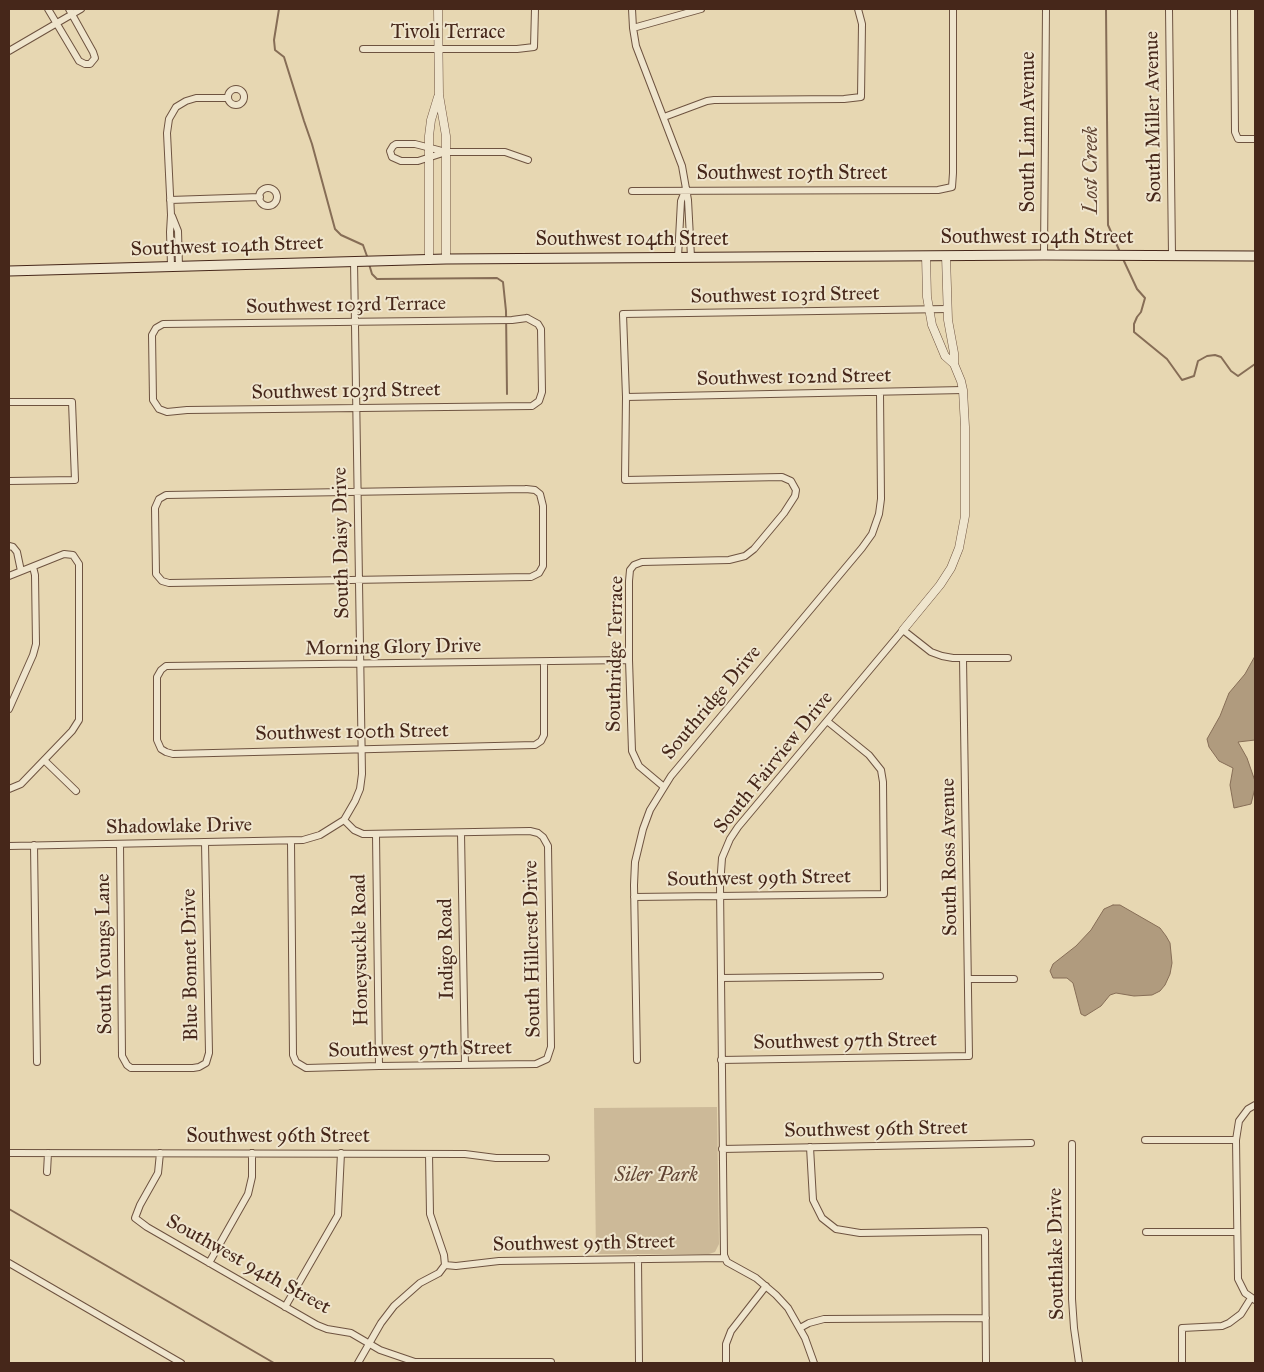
<!DOCTYPE html>
<style>
body{margin:0}
#map{position:relative;width:1264px;height:1372px;overflow:hidden;background:#e7d7b2;font-family:"IM FELL Great Primer",serif}
canvas{display:block}
.frame{position:absolute;inset:0;border:10px solid #46271a;pointer-events:none}
</style>
<div id="map">
<canvas width="1264" height="1372"></canvas>
<div class="frame"></div>
</div>
<script>
const context = document.querySelector('canvas').getContext('2d');
context.lineJoin = 'round';
function paint(path, color) {
  context.fillStyle = color;
  context.fill(path, 'evenodd');
}
function poly(rows) {
  const path = new Path2D();
  for (const r of rows) {
    if (r.length === 3) {
      path.moveTo(r[0] + r[2], r[1]);
      path.arc(r[0], r[1], r[2], 0, 2 * Math.PI);
      continue;
    }
    path.moveTo(r[0], r[1]);
    for (let i = 2; i < r.length; i += 2) path.lineTo(r[i], r[i + 1]);
  }
  return path;
}
function trace(path, color, width, dash) {
  context.strokeStyle = color;
  context.lineWidth = width;
  context.lineCap = dash ? 'butt' : 'round';
  context.setLineDash(dash || []);
  context.stroke(path);
}
function drawText(font, color, halo, rows, align = 'center') {
  context.font = font + ' "IM FELL Great Primer",serif';
  context.lineWidth = 4;
  context.setLineDash([]);
  context.textBaseline = 'middle';
  context.strokeStyle = halo;
  context.fillStyle = color;
  for (const [text, x, y, turn = 0] of rows) {
    context.save();
    context.translate(x, y);
    context.rotate((+turn || 0) * Math.PI / 180);
    context.textAlign = isNaN(turn) ? turn : align;
    if (halo) context.strokeText(text, 0, 0);
    context.fillText(text, 0, 0);
    context.restore();
  }
}
paint(poly([
 [717,1107,719,1244,715,1252,709,1254,596,1254,594,1108]
]), '#ccb998');
const water = poly([
 [1255,656,1255,740,1238,742,1247,758,1255,781,1255,788,1251,804,1234,808,1230,785,1233,768,1219,761,1209,747,1207,739,1220,716,1229,693,1245,674,1255,656],
 [1113,905,1120,905,1160,928,1166,936,1170,943,1172,963,1170,974,1165,985,1160,991,1152,995,1134,996,1116,993,1110,995,1101,1006,1085,1016,1081,1014,1073,983,1067,978,1053,978,1050,971,1053,964,1076,946,1091,930,1104,909,1113,905]
]);
paint(water, '#b09b7e');
trace(water, '#866d56', 1);
trace(poly([
 [279,9,274,40,275,50,284,57,304,121,312,144,335,229,341,235,363,245,368,259],
 [1106,9,1108,225,1120,252],
 [1123,259,1137,289,1145,298,1141,312,1137,317,1134,324,1134,332,1167,359,1182,380,1194,376,1198,361,1207,356,1215,355,1221,357,1231,371,1238,376,1255,364],
 [369,264,372,274,377,279,497,278,503,282,506,311,507,394],
 [9,1209,274,1363]
]), '#866d56', 2);
const minor = poly([
 [48,9,79,61,85,64,90,64,95,58,93,52,69,9],
 [632,9,633,28,636,46,682,166,688,200,691,257],
 [1169,9,1172,255],
 [1234,9,1235,132,1238,139,1255,139],
 [633,28,701,9],
 [363,49,517,49,534,47,535,9],
 [9,51,81,9],
 [236,97,8],
 [664,117,707,101,714,100,844,99,861,97,862,24,858,9],
 [446,152,415,144,396,144,393,146,390,151,392,157,401,161,418,161,446,152,505,152,528,160],
 [268,197,9],
 [632,191,938,190,952,187,953,173,953,9],
 [170,200,260,197],
 [172,216,178,231,179,266],
 [1044,255,1046,9],
 [678,257,681,201,685,191],
 [171,266,170,232,171,215,167,133,169,119,176,107,186,101,196,98,227,98],
 [527,318,538,324,541,329,542,392,539,401,532,406,187,410,167,412,159,409,153,400,152,335,156,328,163,324,512,320,527,318],
 [626,397,963,390],
 [9,402,72,402,75,480,9,481],
 [526,489,535,490,540,494,543,506,543,566,539,573,531,577,169,583,162,581,156,574,155,508,159,499,166,495,526,489],
 [9,546,13,547,17,552,21,571],
 [9,576,64,554,73,555,79,564,79,720,72,731,21,784,9,789],
 [544,662,544,735,541,741,535,745,173,754,166,752,161,749,157,740,157,677,161,670,166,666,629,660],
 [9,709,33,655,36,644,35,575,33,567],
 [44,760,76,791],
 [664,787,639,766,632,751,629,660,629,581,630,570,634,565,642,562,729,560,745,556,754,549,784,513,795,496,796,490,791,481,782,477,625,480,626,397,623,314,948,309],
 [461,833,465,1065],
 [376,835,379,1066],
 [291,842,293,1055,296,1062,306,1068,379,1066,536,1064,547,1059,551,1047,548,846,543,837,538,833,530,831,363,834,354,830,344,820],
 [120,844,122,1056,127,1065,131,1068,193,1068,199,1067,206,1063,209,1053,205,843],
 [34,845,37,1062],
 [9,846,303,840,320,835,344,820,355,801,360,789,362,774,354,261],
 [634,897,884,894,883,782,881,770,869,755,827,721],
 [721,978,880,976],
 [969,979,1014,979],
 [637,1060,634,885,635,862,643,829,650,810,671,776,862,548,872,534,879,514,881,499,880,393],
 [721,1060,969,1056,963,658],
 [1255,1105,1248,1109,1239,1121,1236,1140,1238,1279,1245,1293,1255,1300],
 [1145,1140,1236,1140],
 [1072,1144,1072,1299,1074,1328,1079,1363],
 [810,1147,813,1200,822,1218,836,1229,860,1233,985,1231,986,1363],
 [722,1149,1031,1143],
 [9,1153,465,1154,496,1158,546,1158],
 [160,1153,158,1173,140,1205,135,1218,147,1227,317,1325,327,1329,351,1333,380,1350,415,1362,551,1362,551,1363],
 [47,1172,48,1153],
 [1146,1232,1236,1232],
 [638,1259,639,1363],
 [9,1263,181,1363],
 [209,1263,248,1194,252,1177,252,1153],
 [445,1265,456,1266,499,1261,724,1258],
 [285,1307,338,1215,341,1153],
 [800,1328,809,1323,824,1319,986,1318],
 [358,1363,381,1323,394,1306,420,1283,439,1273,445,1265,444,1255,430,1214,429,1154],
 [726,1363,726,1344,731,1331,766,1286],
 [814,1363,805,1338,788,1308,776,1295,756,1278,727,1262,724,1255,720,886,722,858,730,839,738,827,903,630,931,652,942,656,953,658,1008,658],
 [1182,1363,1182,1328,1222,1326,1229,1323,1241,1314,1251,1298]
]);
const tertiary = poly([
 [438,9,439,95,446,136,446,259],
 [946,256,948,320,954,353,954,364],
 [429,260,429,136,431,120,438,97],
 [903,630,940,585,951,568,959,548,965,516,965,427,963,390,961,381,954,364,945,356,932,325,927,297,926,256]
]);
const secondary = poly([
 [9,271,446,259,1044,255,1255,256]
]);
trace(minor, '#6e5340', 8);
trace(tertiary, '#6e5340', 9);
trace(secondary, '#46271a', 11);
trace(minor, '#efe5cd', 6);
trace(tertiary, '#efe5cd', 8);
trace(secondary, '#efe5cd', 9);
drawText('20px', '#46271a', '#efe5cd', [
 ["Tivoli Terrace",448,33],
 ["South Miller Avenue",1154,117,-91],
 ["South Linn Avenue",1029,132,-90],
 ["Southwest 105th Street",792,174],
 ["Southwest 104th Street",1037,238],
 ["Southwest 104th Street",632,240],
 ["Southwest 104th Street",227,247,-2],
 ["Southwest 103rd Street",785,296,-1],
 ["Southwest 103rd Terrace",346,306,-1],
 ["Southwest 102nd Street",794,378,-1],
 ["Southwest 103rd Street",346,392,-1],
 ["South Daisy Drive",342,543,-91],
 ["Morning Glory Drive",393,648,-1],
 ["Southridge Terrace",616,654,-89],
 ["Southridge Drive",712,703,-50],
 ["Southwest 100th Street",352,733,-1],
 ["South Fairview Drive",774,763,-51],
 ["Shadowlake Drive",179,827,-1],
 ["South Ross Avenue",950,857,-91],
 ["Southwest 99th Street",759,879,-1],
 ["Indigo Road",447,949,-91],
 ["South Hillcrest Drive",533,949,-91],
 ["Honeysuckle Road",361,950,-91],
 ["South Youngs Lane",105,954,-91],
 ["Blue Bonnet Drive",191,965,-91],
 ["Southwest 97th Street",845,1042,-1],
 ["Southwest 97th Street",420,1050,-1],
 ["Southwest 96th Street",876,1130,-1],
 ["Southwest 96th Street",278,1137],
 ["Southwest 95th Street",584,1244,-1],
 ["Southlake Drive",1057,1254,-91],
 ["Southwest 94th Street",248,1265,29]
]);
drawText('italic 20px', '#614433', '#efe5cd', [
 ["Siler Park",656,1176]
]);
drawText('italic 21px', '#604433', '#efe5cd', [
 ["Lost Creek",1092,170,-90]
]);
</script>
